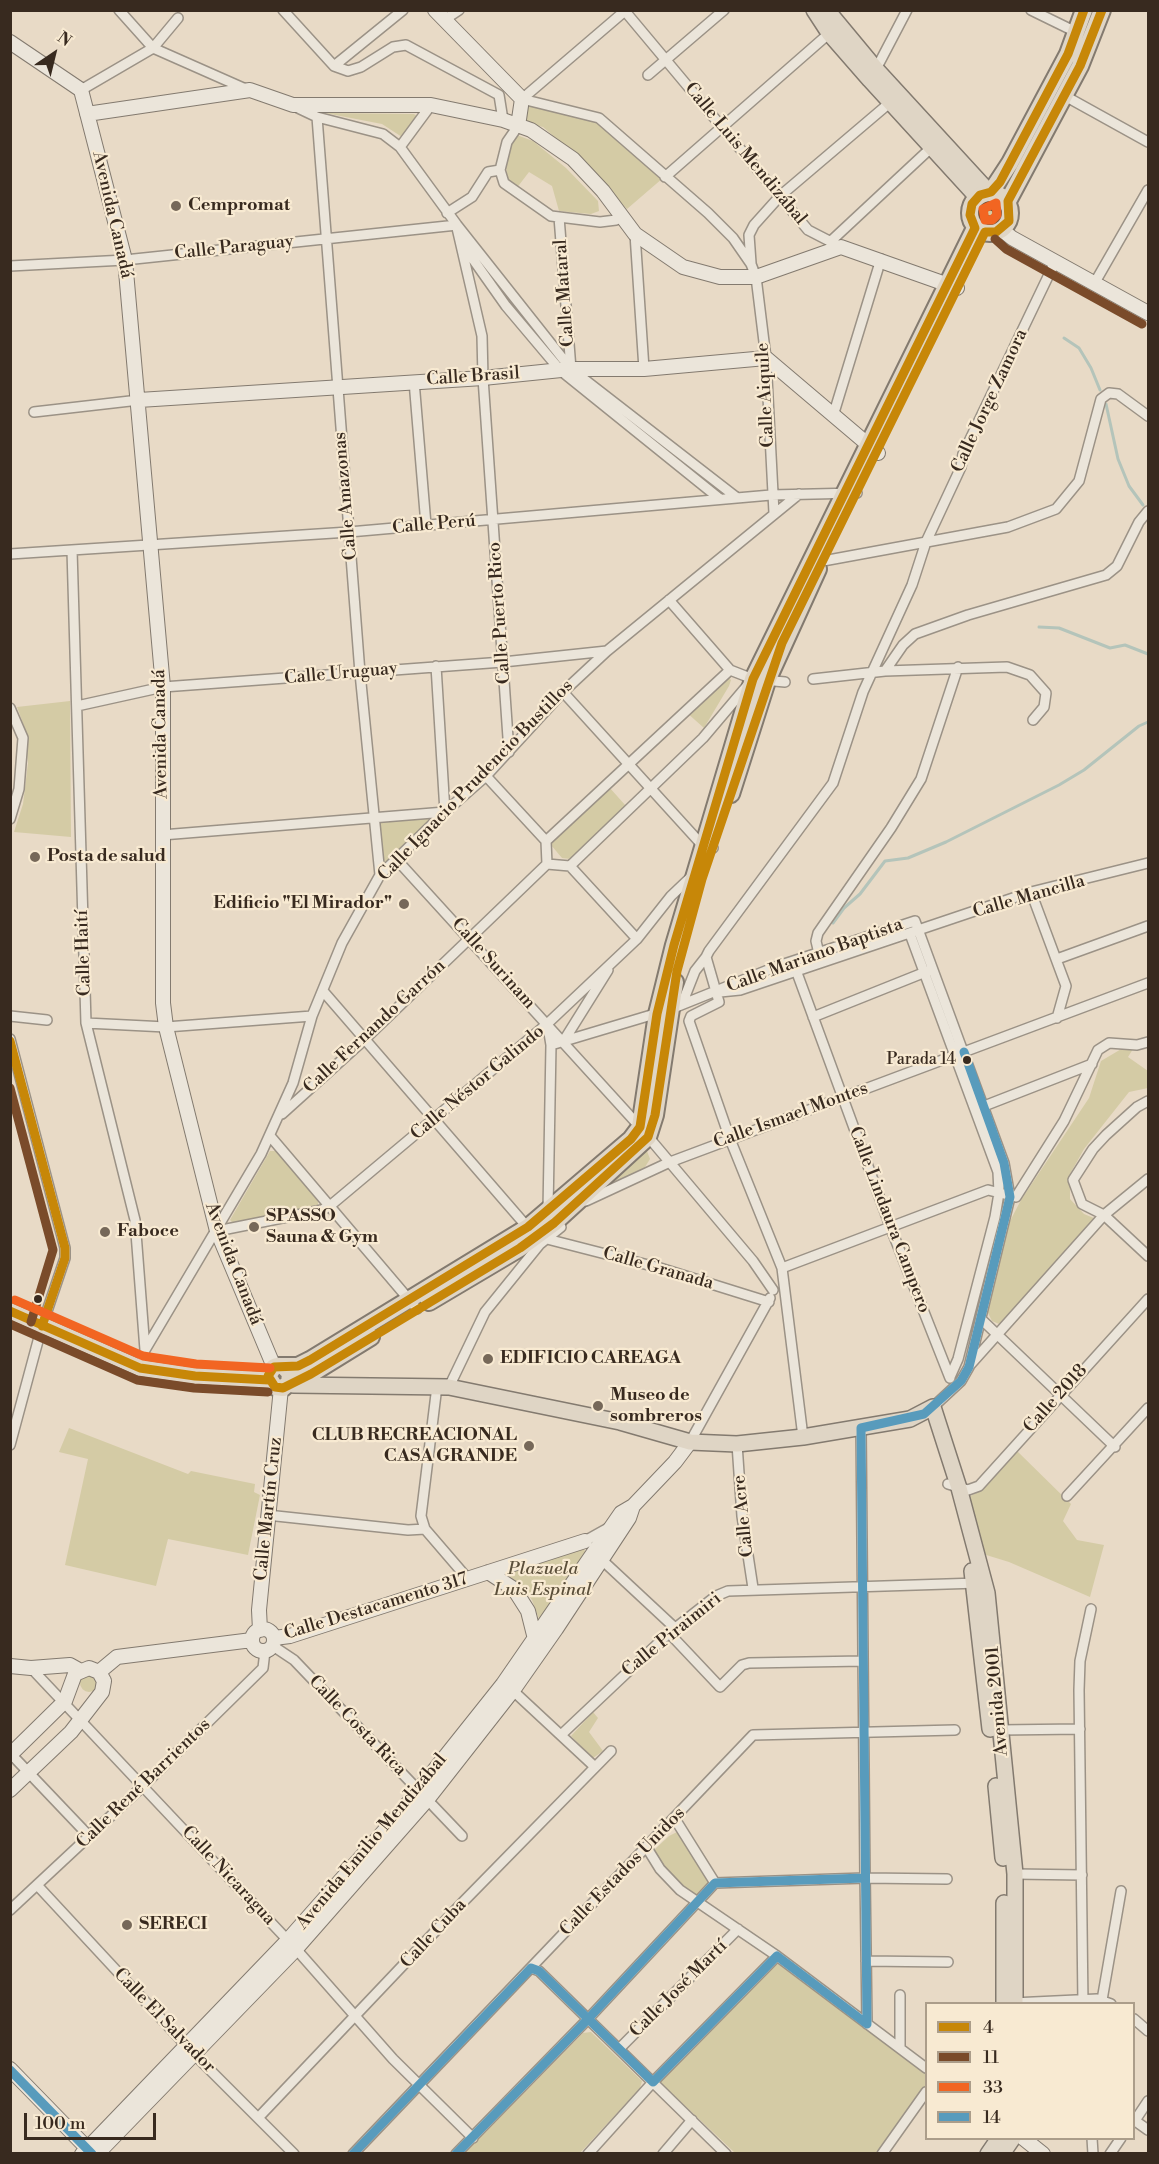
<!DOCTYPE html>
<meta charset="utf-8">
<style>
body{margin:0}
#map{position:relative;width:1159px;height:2164px;overflow:hidden;background:#e8dac6;font-family:"Libre Bodoni",serif}
canvas{display:block}
.frame{position:absolute;inset:0;border:12px solid #382a1f;pointer-events:none}
.legend{position:absolute;left:925px;top:2002px;width:210px;height:138px;box-sizing:border-box;background:#f8ead2;border:2px solid #ab9d8a;margin:0;padding:8px 10px;list-style:none;font-size:18px;color:#382a1f}
.legend li{display:flex;align-items:center;gap:12px;height:30px}
.legend b{width:30px;border:2px solid #ab9d8a}
.north{position:absolute;left:24px;top:24px;width:60px;height:60px;-webkit-text-stroke:4px #f8ead2;paint-order:stroke;rotate:35deg;font-size:16px;font-weight:700;line-height:24px;text-align:center;color:#382a1f}
.north::after{content:'';display:block;margin:auto;width:21px;height:27px;background:#382a1f;clip-path:polygon(50% 0,100% 100%,50% 72%,0 100%)}
.scale{position:absolute;left:24px;top:2113px;width:132px;height:27px;box-sizing:border-box;border:3px solid #382a1f;border-top:0;padding-left:8px;font-size:18px;line-height:21px;white-space:nowrap;color:#382a1f;-webkit-text-stroke:4px #f8ead2;paint-order:stroke}
</style>
<div id="map">
<canvas width="1159" height="2164"></canvas>
<div class="frame"></div>
<ul class="legend">
<li><b style="height:8px;background:#c78708"></b>4</li>
<li><b style="height:8px;background:#7a4b2a"></b>11</li>
<li><b style="height:8px;background:#f26522"></b>33</li>
<li><b style="height:8px;background:#589bbc"></b>14</li>
</ul>
<div class="north">N</div>
<div class="scale">100 m</div>
</div>
<script>
const context = document.querySelector('canvas').getContext('2d');
context.lineJoin = 'round';
function paint(path, color) {
  context.fillStyle = color;
  context.fill(path, 'evenodd');
}
function poly(rows) {
  const path = new Path2D();
  for (const r of rows) {
    if (r.length === 3) {
      path.moveTo(r[0] + r[2], r[1]);
      path.arc(r[0], r[1], r[2], 0, 2 * Math.PI);
      continue;
    }
    path.moveTo(r[0], r[1]);
    for (let i = 2; i < r.length; i += 2) path.lineTo(r[i], r[i + 1]);
  }
  return path;
}
function trace(path, color, width, dash) {
  context.strokeStyle = color;
  context.lineWidth = width;
  context.lineCap = dash ? 'butt' : 'round';
  context.setLineDash(dash || []);
  context.stroke(path);
}
function drawText(font, color, halo, rows, align = 'center') {
  context.font = font + ' "Libre Bodoni",serif';
  context.lineWidth = 4.5;
  context.setLineDash([]);
  context.textBaseline = 'middle';
  context.strokeStyle = halo;
  context.fillStyle = color;
  for (const [text, x, y, turn = 0] of rows) {
    context.save();
    context.translate(x, y);
    context.rotate((+turn || 0) * Math.PI / 180);
    context.textAlign = isNaN(turn) ? turn : align;
    if (halo) context.strokeText(text, 0, 0);
    context.fillText(text, 0, 0);
    context.restore();
  }
}
paint(poly([
 [530,96,583,112,601,121,663,178,627,209,565,146,543,127,524,122],
 [325,113,414,114,417,116,402,137,382,124],
 [514,134,533,141,566,168,598,201,599,211,591,214,559,211,552,186,529,172,516,189,508,180,506,167],
 [989,216,11],
 [726,675,731,680,729,686,704,728,686,712],
 [70,701,71,837,14,832,23,804,28,763,24,726,17,707],
 [609,787,626,806,570,859,562,858,551,845,553,841],
 [432,816,434,821,386,863,382,860,378,823,380,820],
 [1123,1048,1133,1049,1128,1057,1148,1071,1148,1088,1129,1092,1084,1149,1070,1174,1070,1199,1084,1214,1096,1219,1005,1321,999,1324,992,1321,988,1313,988,1306,1009,1223,1021,1200,1089,1098,1101,1061],
 [641,1150,647,1151,650,1159,645,1167,593,1196],
 [270,1151,276,1151,318,1201,318,1207,233,1223,230,1220],
 [69,1428,188,1474,191,1471,255,1484,254,1492,260,1495,248,1555,168,1539,156,1586,65,1565,88,1459,59,1452],
 [1016,1450,1071,1504,1063,1521,1077,1540,1104,1545,1090,1597,1009,1562,983,1554,967,1498,980,1491],
 [584,1549,587,1556,539,1619,532,1600,521,1585,503,1571],
 [89,1683,9],
 [593,1712,598,1718,589,1732,603,1751,593,1758,571,1736],
 [677,1832,709,1882,698,1895,694,1897,669,1874,654,1850,669,1836],
 [778,1964,926,2073,926,2086,876,2154,735,2153,659,2081,772,1966],
 [591,2032,642,2081,640,2088,580,2153,465,2153,583,2033]
]), '#d4cba5');
trace(poly([
 [1064,338,1079,348,1091,368,1100,390],
 [1106,404,1118,459,1129,486,1143,505],
 [1039,627,1059,628,1110,648,1125,645,1148,654],
 [833,923,844,908,860,894,885,861,908,858,946,842,1059,785,1084,770,1139,726,1148,722]
]), '#b4c4ba', 3);
const street = poly([
 [119,10,153,48,248,90],
 [283,10,334,66,348,71,361,67,393,47,406,45,499,95,503,120],
 [624,10,808,230,841,247],
 [1031,10,1078,33],
 [444,20,459,10],
 [334,66,403,10],
 [874,73,907,10],
 [648,75,724,10],
 [81,90,153,48,178,18],
 [1065,96,1148,142],
 [522,99,599,118,708,213,733,238,751,264,756,277,766,358,774,513],
 [522,99,626,10],
 [298,108,317,117,383,134,400,147,457,225,571,369,736,497],
 [317,117,360,673,380,875],
 [518,126,507,142,500,170,504,183,551,216,600,222,616,220,622,217],
 [400,147,431,105],
 [665,177,833,30],
 [447,213,472,197,488,172,500,170],
 [559,217,571,369],
 [457,228,482,336,483,378,509,752],
 [635,234,644,369],
 [464,241,470,255,506,306,560,370,720,499],
 [830,242,933,146],
 [751,263,749,235,754,225,780,196,893,100],
 [10,266,125,260,457,225],
 [1094,284,1148,190],
 [414,381,426,525],
 [34,412,139,400],
 [833,416,881,259],
 [72,550,86,1023,135,1220,145,1350],
 [10,554,349,532,771,495,857,493],
 [823,561,1008,527,1056,509,1079,481,1101,399,1109,393,1118,394,1148,416],
 [669,600,730,670,753,679,785,682],
 [885,671,903,645,915,634,968,615,1106,575,1117,566,1139,522,1148,511],
 [813,679,885,671,1007,667,1030,675,1046,693,1044,707,1033,720],
 [563,692,703,846,713,848],
 [77,706,163,687,503,662,607,651],
 [10,708,23,738,19,789,10,819],
 [486,776,546,841],
 [162,835,445,812,436,666],
 [397,860,640,1127,753,1261,773,1290],
 [547,864,546,841,730,670],
 [570,866,637,939],
 [1031,892,1066,986,1057,1018],
 [910,934,998,1172,999,1193,995,1217,958,1359,950,1377],
 [820,958,816,941,818,933,891,828,921,779,958,667],
 [1057,959,1148,926],
 [793,962,890,1226,950,1378],
 [323,991,529,1229],
 [720,992,740,990,1031,892,1148,863],
 [682,1004,695,971,706,957],
 [671,1009,778,966,915,921,1004,1163,1010,1197,969,1367,961,1381,933,1407],
 [10,1016,47,1020],
 [813,1017,928,971],
 [86,1023,166,1027,312,1016],
 [10,1039,65,1248,65,1258,42,1326,10,1445],
 [563,1042,608,970],
 [551,1045,658,1013],
 [1148,1101,1137,1107,1106,1135,1093,1149,1073,1180,1082,1204,1104,1215,1148,1256],
 [979,1108,1092,1064],
 [282,1114,364,1040,547,864,570,866,703,738,747,686],
 [270,1136,417,1309],
 [586,1201,670,1162,1148,983],
 [548,1210,551,1045,548,1027],
 [217,1231,322,1210,331,1205,547,1024,637,939,671,896,692,876],
 [547,1239,660,1268,769,1302],
 [782,1268,988,1190,1016,1197,1064,1121,1098,1050,1109,1043,1137,1045,1148,1042],
 [981,1319,1115,1447],
 [970,1365,1104,1215,1148,1179],
 [140,1368,145,1350,261,1154,293,1083,312,1016,342,943,380,875,445,812,486,776,563,692,607,651,799,494],
 [437,1386,421,1516,425,1529,468,1579],
 [449,1387,485,1312,540,1244,561,1227],
 [861,1428,865,1878],
 [803,1437,782,1268,730,1139,689,1021,691,1016,719,1002,706,957,709,951,833,783,863,692,912,585,926,542,961,467,963,454,1055,262],
 [690,1442,770,1298],
 [737,1444,742,1516,753,1588],
 [948,1484,968,1490,979,1486,1148,1299],
 [1067,1496,1148,1408],
 [267,1515,408,1530,425,1529],
 [585,1541,610,1527],
 [602,1560,675,1628],
 [669,1633,720,1687,742,1665,749,1663,863,1661],
 [273,1646,294,1660,462,1836],
 [31,1668,296,1949,393,2059,473,2138],
 [509,1687,595,1767],
 [1000,1730,1080,1729],
 [561,1735,669,1633,716,1596,728,1591,978,1583],
 [10,1753,89,1836],
 [675,1819,715,1883],
 [647,1848,660,1869,680,1890,777,1956,926,2068],
 [865,1873,867,2024],
 [1015,1874,1082,1875],
 [37,1885,193,2053,294,2154],
 [10,1910,143,1786,263,1668,265,1651],
 [866,1961,948,1962],
 [531,1968,539,1971,726,2154],
 [1102,2000,1121,1891],
 [1013,2003,1097,1999,1111,2004],
 [1083,2004,1079,1690,1080,1661,1091,1609],
 [1134,2019,1148,2031],
 [900,2048,900,1995],
 [619,2049,738,1929],
 [258,2118,463,1902,611,1751],
 [1134,2120,1148,2130],
 [1134,2122,1148,2101],
 [1092,2138,1093,2154],
 [353,2154,753,1735,955,1730],
 [456,2154,588,2019,715,1883,865,1878,947,1879],
 [588,2154,653,2082,777,1956],
 [663,2154,692,2120],
 [882,2154,926,2092],
 [1110,2154,1121,2138]
]);
const secondary = poly([
 [435,10,522,99,518,126],
 [10,42,81,90,125,260,163,687,163,1003,166,1027,217,1231,274,1367],
 [87,114,250,90,293,105,431,105,503,120,531,130,573,159,603,191,635,234,683,267,720,277,756,277,841,247,957,288],
 [1002,230,1012,238,1148,313],
 [139,400,483,378,571,369,644,369,766,358,878,453],
 [488,1572,514,1589,528,1611,535,1639,540,1642],
 [263,1640,11],
 [260,1630,259,1610,281,1388],
 [274,1638,290,1636,585,1541],
 [10,1666,31,1668,70,1665,79,1670],
 [99,1672,117,1657,252,1640],
 [10,1755,65,1701,75,1674,89,1668,99,1672,104,1681,102,1692,71,1732,10,1790],
 [10,2069,87,2148],
 [1023,2138,1043,2154],
 [82,2154,288,1940,401,1812,503,1684,621,1513,633,1506,675,1462,690,1442],
 [97,2154,296,1949,427,1800,514,1689,556,1629,629,1518,633,1506]
]);
const primary = poly([
 [814,10,829,33,870,80,977,197],
 [827,10,876,69,989,192],
 [293,1385,449,1387,620,1422,690,1442,737,1444,803,1437,910,1419,933,1407,959,1488,987,1593,1015,1874,1015,2004],
 [972,1571,990,1729],
 [996,1786,1003,1858],
 [1004,2004,1004,1903],
 [988,2154,999,2138],
 [1002,2154,1013,2138]
]);
const highway = poly([
 [991,192,1010,163,1068,54,1084,10],
 [990,213,20],
 [1008,201,1080,66,1102,10],
 [731,794,767,681,818,569],
 [429,1302,520,1248,554,1223,648,1137,655,1115,675,982],
 [10,1311,140,1368,195,1376,269,1380],
 [283,1366,290,1373,289,1383,283,1388,275,1387,268,1376,274,1367,277,1366,298,1366,310,1360,528,1227,631,1139,640,1127,657,1014,674,945,753,679,975,228],
 [289,1383,311,1374,371,1337]
]);
trace(street, '#9b9286', 12);
trace(secondary, '#837a6f', 16);
trace(primary, '#837a6f', 18);
trace(highway, '#837a6f', 20);
trace(street, '#ebe5da', 9);
trace(secondary, '#ebe5da', 14);
trace(primary, '#dfd5c5', 15);
trace(highway, '#dfd5c5', 16);
trace(poly([
 [1084,10,1068,54,1000,182,991,192,980,195,972,204,970,215,975,228,753,679,674,945,657,1014,640,1127,631,1139,528,1227,310,1360,298,1366,274,1367,268,1376,275,1387,283,1388,311,1374,520,1248,554,1223,648,1137,655,1115,677,971,702,879,782,643,985,232,996,232,1009,221,1008,201,1080,66,1102,10],
 [10,1041,65,1248,65,1258,42,1326],
 [10,1311,140,1368,195,1376,269,1380]
]), '#c78708', 9);
trace(poly([
 [990,213,7],
 [995,239,1006,249,1142,324],
 [10,1088,53,1250,31,1322],
 [10,1324,137,1380,194,1388,268,1392]
]), '#7a4b2a', 9);
trace(poly([
 [996,203,997,215,992,220,985,220,983,209,996,203],
 [15,1300,143,1356,196,1364,270,1368]
]), '#f26522', 9);
trace(poly([
 [861,1428,867,2024],
 [861,1428,924,1414,961,1381,969,1367,1010,1197,1004,1163,964,1052],
 [10,2070,92,2154],
 [353,2154,531,1968,539,1971,653,2082,777,1956,867,2024],
 [456,2154,588,2019,715,1883,865,1878]
]), '#589bbc', 9);
for (const [x, y, r, color] of [
 [176,206,6,"#766859"],
 [35,857,6,"#766859"],
 [404,904,6,"#766859"],
 [967,1060,5,"#382a1f"],
 [254,1227,6,"#766859"],
 [105,1232,6,"#766859"],
 [38,1299,5,"#382a1f"],
 [488,1359,6,"#766859"],
 [598,1406,6,"#766859"],
 [529,1446,6,"#766859"],
 [127,1925,6,"#766859"]
]) {
  const dot = new Path2D();
  dot.arc(x, y, r, 0, 2 * Math.PI);
  context.fillStyle = color;
  context.fill(dot);
  trace(dot, '#f8ead2', 2);
}
drawText('16px', '#382a1f', '#f8ead2', [
 ["Parada 14",956,1060]
], 'right');
drawText('18px', '#382a1f', '#f8ead2', [
 ["Calle Luis Mendizábal",745,154,50],
 ["Avenida Canadá",112,215,77],
 ["Calle Paraguay",234,248,-6],
 ["Calle Mataral",565,293,-94],
 ["Calle Brasil",473,377,-4],
 ["Calle Aiquile",766,395,-93],
 ["Calle Jorge Zamora",990,401,-65],
 ["Calle Amazonas",346,496,-95],
 ["Calle Perú",434,525,-5],
 ["Calle Puerto Rico",500,613,-94],
 ["Calle Uruguay",341,674,-5],
 ["Avenida Canadá",161,734,-91],
 ["Calle Ignacio Prudencio Bustillos",476,781,-46],
 ["Calle Mancilla",1029,897,-16],
 ["Calle Haití",84,953,-92],
 ["Calle Mariano Baptista",815,956,-20],
 ["Calle Surinam",493,964,48],
 ["Calle Fernando Garrón",375,1027,-43],
 ["Calle Néstor Galindo",478,1083,-40],
 ["Calle Ismael Montes",791,1116,-20],
 ["Calle Lindaura Campero",889,1220,69],
 ["Avenida Canadá",233,1264,69],
 ["Calle Granada",658,1269,16],
 ["Calle 2018",1056,1399,-48],
 ["Calle Martín Cruz",269,1509,-84],
 ["Calle Acre",744,1516,-96],
 ["Calle Destacamento 317",376,1607,-17],
 ["Calle Piraimiri",672,1635,-39],
 ["Avenida 2001",998,1701,-95],
 ["Calle Costa Rica",357,1726,46],
 ["Calle René Barrientos",144,1784,-44],
 ["Avenida Emilio Mendizábal",372,1842,-50],
 ["Calle Estados Unidos",623,1872,-46],
 ["Calle Nicaragua",228,1876,47],
 ["Calle Cuba",434,1934,-47],
 ["Calle José Martí",679,1989,-45],
 ["Calle El Salvador",164,2021,46]
]);
drawText('bold 18px', '#382a1f', '#f8ead2', [
 ["Cempromat",188,206],
 ["Posta de salud",47,857],
 ["Edificio \"El Mirador\"",392,904,"right"],
 ["SPASSO",266,1217],
 ["Sauna & Gym",266,1238],
 ["Faboce",117,1232],
 ["EDIFICIO CAREAGA",500,1359],
 ["Museo de",610,1396],
 ["sombreros",610,1417],
 ["CLUB RECREACIONAL",517,1436,"right"],
 ["CASA GRANDE",517,1457,"right"],
 ["SERECI",139,1925]
], 'left');
drawText('italic 18px', '#5b4f3a', '#f8ead2', [
 ["Plazuela",543,1570],
 ["Luis Espinal",543,1591]
]);
</script>
